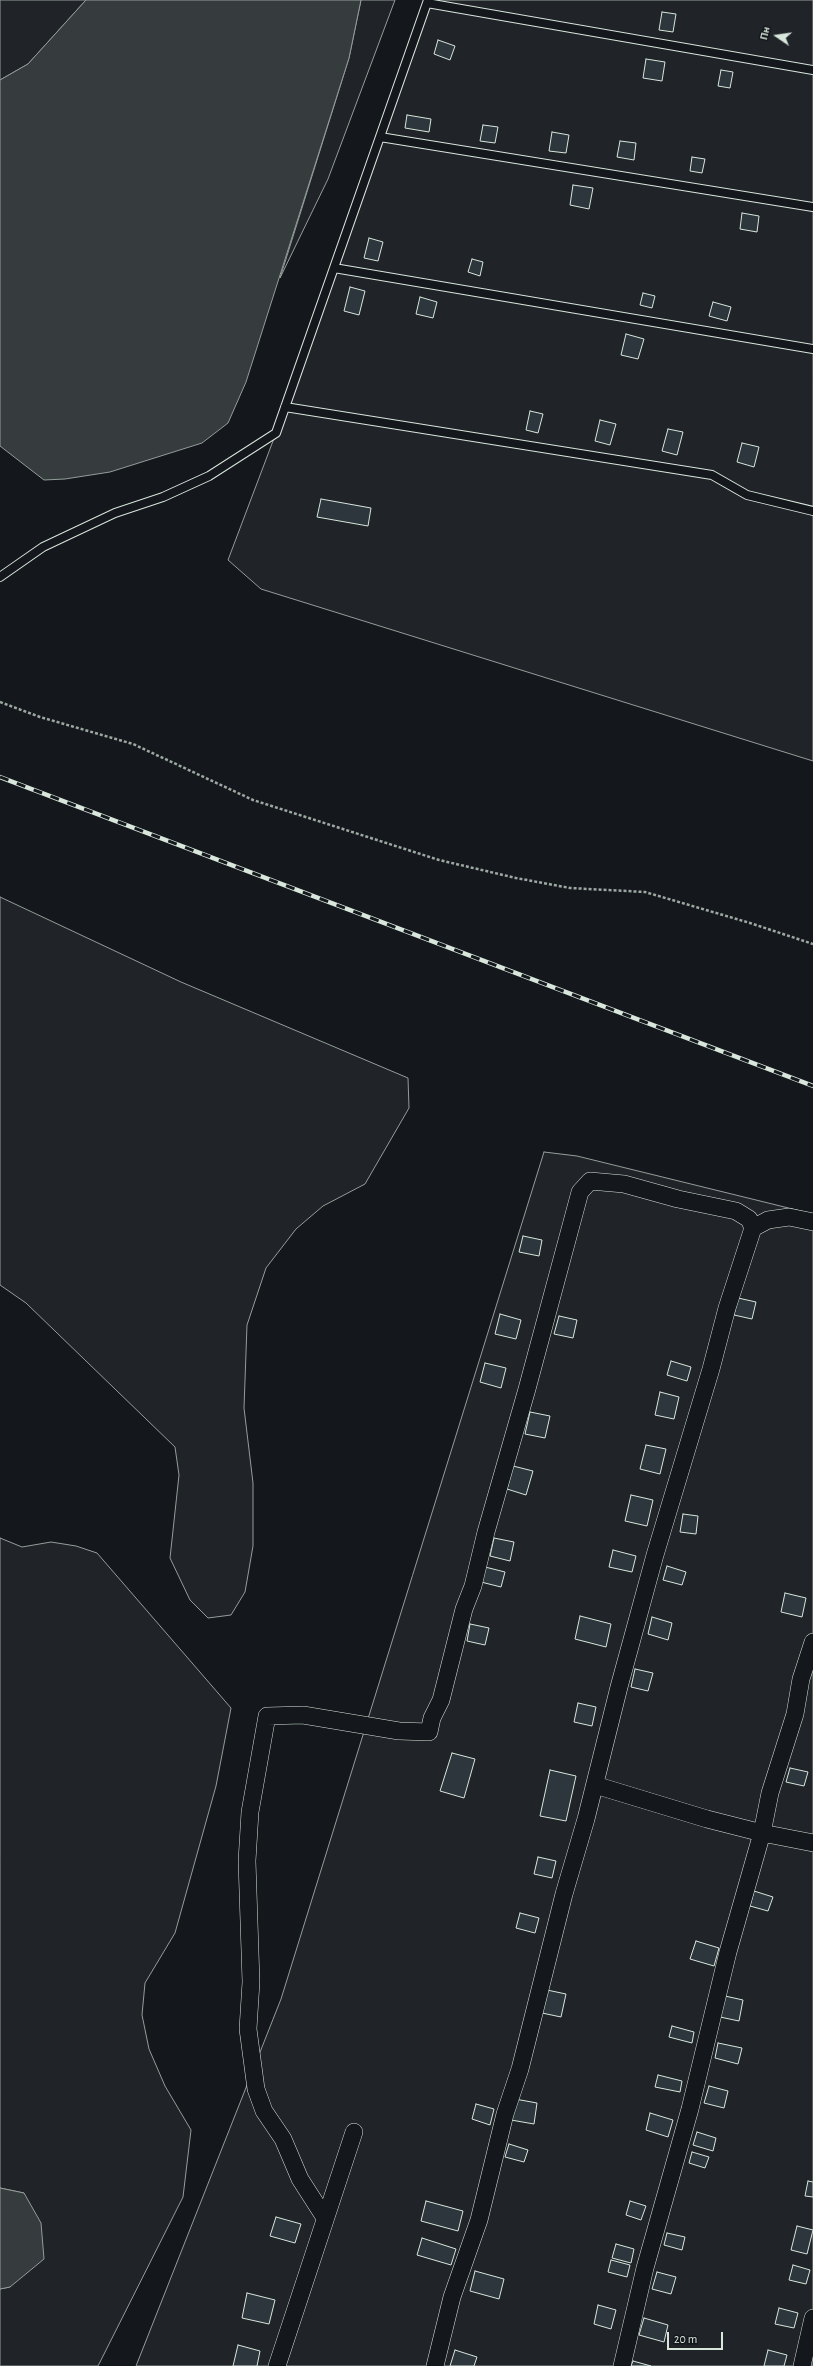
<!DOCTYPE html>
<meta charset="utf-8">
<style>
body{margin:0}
#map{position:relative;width:813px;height:2366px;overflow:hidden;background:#14181c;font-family:"Alegreya Sans",sans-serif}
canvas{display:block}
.north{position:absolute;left:757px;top:16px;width:40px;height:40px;-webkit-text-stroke:3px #14181c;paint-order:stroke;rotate:283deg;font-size:11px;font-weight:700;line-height:16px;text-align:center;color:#d8e6dc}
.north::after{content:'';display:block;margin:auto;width:14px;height:18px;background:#d8e6dc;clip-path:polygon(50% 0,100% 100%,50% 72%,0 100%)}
.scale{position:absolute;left:667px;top:2332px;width:56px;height:18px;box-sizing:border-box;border:2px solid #d8e6dc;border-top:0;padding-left:5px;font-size:12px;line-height:14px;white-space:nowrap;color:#d8e6dc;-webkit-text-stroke:3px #14181c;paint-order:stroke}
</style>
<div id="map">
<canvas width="813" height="2366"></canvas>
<div class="north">Пн</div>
<div class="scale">20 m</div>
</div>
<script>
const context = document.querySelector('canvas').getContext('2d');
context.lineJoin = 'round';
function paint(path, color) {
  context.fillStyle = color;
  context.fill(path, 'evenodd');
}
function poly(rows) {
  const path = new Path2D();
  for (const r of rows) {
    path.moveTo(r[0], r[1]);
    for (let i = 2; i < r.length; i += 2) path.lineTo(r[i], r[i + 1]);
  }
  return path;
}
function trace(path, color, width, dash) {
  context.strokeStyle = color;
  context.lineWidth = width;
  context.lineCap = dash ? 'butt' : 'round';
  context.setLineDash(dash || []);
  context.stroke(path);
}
const green = poly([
 [0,0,86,0,28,64,0,80,0,0],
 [361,0,395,0,328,179,280,278,349,58,361,0],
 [428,0,813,0,813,761,261,589,228,560,276,433,428,0],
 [0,897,181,982,408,1078,409,1108,365,1184,323,1206,296,1229,266,1268,247,1325,244,1408,253,1483,253,1546,245,1592,231,1615,208,1618,190,1600,170,1558,179,1475,175,1447,26,1303,0,1285,0,897],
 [544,1152,577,1156,813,1214,813,2366,136,2366,281,1999,544,1152],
 [0,1538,22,1547,51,1542,76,1546,97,1553,231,1708,216,1786,175,1933,145,1983,142,2015,149,2049,165,2086,191,2130,183,2197,98,2366,0,2366,0,2289,10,2287,24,2193,0,2188,0,1538]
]);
paint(green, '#202428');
trace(green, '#939e99', 1);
const water = poly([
 [86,0,361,0,349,58,246,382,228,423,202,443,110,472,65,479,44,480,0,446,0,80,28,64,86,0],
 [0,2188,24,2193,41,2223,44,2259,10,2287,0,2289,0,2188]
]);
paint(water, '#363b3e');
trace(water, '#939e99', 1);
const building = poly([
 [662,12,676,14,673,32,659,30,662,12],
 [438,40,455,46,450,60,434,54,438,40],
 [646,59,665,62,662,81,643,78,646,59],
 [721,70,733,72,730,88,718,86,721,70],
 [407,115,431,119,429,132,405,128,407,115],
 [483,125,498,127,495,143,480,141,483,125],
 [552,132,569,135,566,153,549,151,552,132],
 [620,141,636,143,634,160,617,157,620,141],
 [692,157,705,159,702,173,690,171,692,157],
 [573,185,593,188,589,209,570,205,573,185],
 [742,213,759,216,757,232,740,229,742,213],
 [369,238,383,242,378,261,364,258,369,238],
 [472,259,483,262,480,276,468,272,472,259],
 [350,287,365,291,359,315,344,311,350,287],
 [643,293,655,296,652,308,640,305,643,293],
 [420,297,437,302,433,318,416,314,420,297],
 [713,302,731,307,727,321,709,316,713,302],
 [626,334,644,339,638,359,621,355,626,334],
 [530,411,543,414,538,433,526,430,530,411],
 [600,420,616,424,610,445,595,441,600,420],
 [668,429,683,432,677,455,662,451,668,429],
 [742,443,759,447,754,467,737,462,742,443],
 [321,499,371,508,368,526,317,517,321,499],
 [523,1236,542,1240,539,1256,519,1252,523,1236],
 [738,1298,756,1302,752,1319,734,1315,738,1298],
 [500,1314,521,1320,516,1339,495,1334,500,1314],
 [559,1316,577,1320,573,1338,554,1334,559,1316],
 [671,1361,691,1367,687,1381,667,1375,671,1361],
 [485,1363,506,1368,501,1388,480,1382,485,1363],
 [660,1392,679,1397,674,1419,655,1415,660,1392],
 [530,1412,550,1416,545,1438,525,1434,530,1412],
 [646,1445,666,1449,660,1474,640,1469,646,1445],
 [513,1466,533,1471,526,1495,507,1489,513,1466],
 [631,1495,653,1500,647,1526,625,1521,631,1495],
 [683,1514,698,1516,696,1534,680,1532,683,1514],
 [494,1538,514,1542,510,1561,490,1556,494,1538],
 [613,1550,636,1556,632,1572,609,1567,613,1550],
 [667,1566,686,1572,682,1585,663,1580,667,1566],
 [485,1567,505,1572,501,1587,481,1582,485,1567],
 [785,1593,806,1598,802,1617,781,1612,785,1593],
 [580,1616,611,1624,606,1647,575,1639,580,1616],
 [652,1617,672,1623,668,1640,648,1634,652,1617],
 [470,1624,489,1628,485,1645,467,1641,470,1624],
 [635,1669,653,1673,648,1691,631,1687,635,1669],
 [578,1703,596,1707,592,1726,574,1722,578,1703],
 [452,1753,475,1759,464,1798,440,1791,452,1753],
 [790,1768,808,1772,804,1786,786,1782,790,1768],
 [550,1770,576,1776,566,1821,540,1816,550,1770],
 [538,1857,556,1861,552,1878,534,1874,538,1857],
 [754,1891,773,1897,768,1911,750,1906,754,1891],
 [520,1913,539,1918,535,1933,516,1928,520,1913],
 [696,1941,719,1948,714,1966,690,1959,696,1941],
 [547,1990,566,1994,561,2017,542,2013,547,1990],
 [725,1996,743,2000,739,2021,720,2017,725,1996],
 [672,2026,694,2032,692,2043,669,2037,672,2026],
 [718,2043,742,2048,738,2064,715,2058,718,2043],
 [658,2075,682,2081,680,2092,655,2087,658,2075],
 [709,2086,728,2091,724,2108,704,2103,709,2086],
 [515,2099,537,2103,534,2124,511,2120,515,2099],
 [476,2104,494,2109,490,2125,472,2119,476,2104],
 [650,2113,673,2120,668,2137,646,2130,650,2113],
 [697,2132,716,2138,713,2151,693,2145,697,2132],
 [509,2144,528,2150,524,2162,505,2157,509,2144],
 [692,2152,709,2157,705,2168,689,2163,692,2152],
 [808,2181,813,2182,813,2197,805,2196,808,2181],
 [426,2201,463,2211,458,2231,421,2221,426,2201],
 [630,2201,646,2206,641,2220,626,2215,630,2201],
 [276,2217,301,2224,295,2243,270,2236,276,2217],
 [797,2226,813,2230,807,2254,791,2250,797,2226],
 [667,2233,685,2237,682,2250,664,2245,667,2233],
 [422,2238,456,2249,451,2265,417,2255,422,2238],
 [616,2244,634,2249,631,2263,612,2258,616,2244],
 [611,2260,630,2265,627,2277,608,2272,611,2260],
 [793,2265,810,2270,806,2284,789,2280,793,2265],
 [475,2271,504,2279,499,2299,470,2291,475,2271],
 [657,2272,676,2277,671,2294,652,2289,657,2272],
 [247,2293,275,2300,269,2324,242,2318,247,2293],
 [598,2305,616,2310,611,2329,594,2324,598,2305],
 [779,2308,798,2313,794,2328,775,2324,779,2308],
 [644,2318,668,2325,664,2342,639,2335,644,2318],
 [238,2345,260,2351,257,2366,233,2366,238,2345],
 [455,2350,477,2357,474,2366,450,2366,455,2350],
 [768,2350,787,2355,784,2366,764,2366,768,2350],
 [633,2361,651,2366,631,2366,633,2361]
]);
paint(building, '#2c363c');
trace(building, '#d8e6dc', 1);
const service = poly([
 [427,3,813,70],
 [380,137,813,207],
 [334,268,813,349],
 [285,407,712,475,747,495,813,511],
 [0,577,43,547,115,513,163,497,209,476,276,433,428,0]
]);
const minor = poly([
 [813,1642,801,1679,795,1714,770,1793,762,1833,813,1843],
 [595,1785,707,1819,762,1833,728,1952,690,2109,645,2268,622,2366],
 [325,2218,300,2179,283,2139,264,2111,256,2089,248,2029,251,1982,247,1861,250,1812,267,1716,303,1715,399,1731,429,1732,432,1718,441,1700,464,1609,473,1586,486,1532,527,1389,580,1192,590,1181,624,1184,678,1199,736,1211,749,1219,753,1228],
 [277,2366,354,2132],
 [435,2366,452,2297,479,2220,505,2114,520,2069,564,1894,586,1819,619,1687,655,1555,711,1369,727,1308,753,1228,768,1220,789,1217,813,1222],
 [802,2366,813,2318]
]);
trace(service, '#d8e6dc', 10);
trace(minor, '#d8e6dc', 18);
trace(poly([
 [0,702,40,717,133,744,253,800,439,860,516,878,570,888,645,892,750,923,813,944]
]), '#9da8a2', 2.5, [3, 2]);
trace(service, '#14181c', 8);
trace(minor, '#14181c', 17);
const rail = poly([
 [0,777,813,1086]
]);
trace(rail, '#d8e6dc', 4.5);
trace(rail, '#14181c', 3, [9]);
</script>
